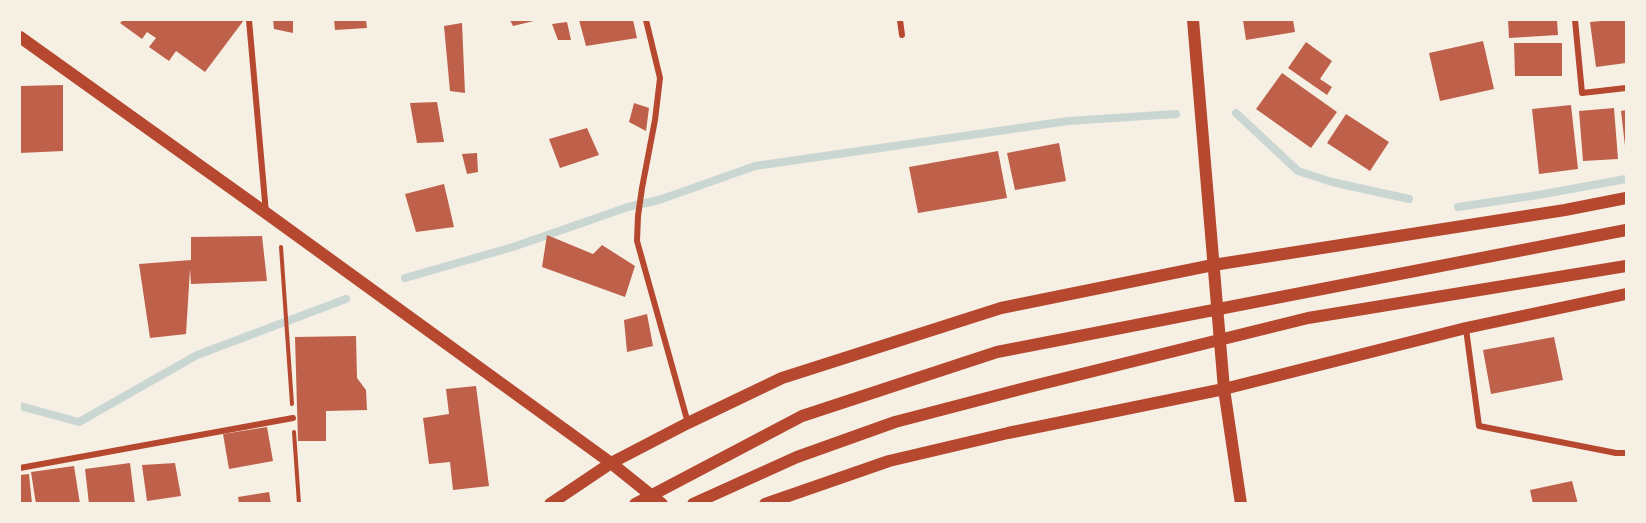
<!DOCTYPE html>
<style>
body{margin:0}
#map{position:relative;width:1646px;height:523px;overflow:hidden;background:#f6efe4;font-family:"Open Sans",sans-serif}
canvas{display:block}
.frame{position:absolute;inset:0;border:21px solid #f6efe4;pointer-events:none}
</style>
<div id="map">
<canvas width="1646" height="523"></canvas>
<div class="frame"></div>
</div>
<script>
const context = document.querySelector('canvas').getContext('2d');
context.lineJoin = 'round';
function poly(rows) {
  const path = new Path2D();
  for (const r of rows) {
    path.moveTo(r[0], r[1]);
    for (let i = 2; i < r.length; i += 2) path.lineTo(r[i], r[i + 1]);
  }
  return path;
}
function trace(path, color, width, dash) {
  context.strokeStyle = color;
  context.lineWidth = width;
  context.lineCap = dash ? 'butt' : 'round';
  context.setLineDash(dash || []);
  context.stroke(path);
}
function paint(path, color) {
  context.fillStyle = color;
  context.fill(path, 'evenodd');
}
trace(poly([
 [1236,113,1298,171,1332,182,1409,199],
 [1458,207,1538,195,1626,179],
 [405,278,513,247,628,207,659,200,755,166,1068,121,1176,114],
 [20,406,79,422,197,355,346,299]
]), '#c9d6d2', 8);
paint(poly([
 [123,20,244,20,205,72,176,51,169,61,149,47,156,38,147,32,142,39,120,23],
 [273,20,293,20,293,33,274,29],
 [334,20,366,20,367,28,335,30],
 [510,20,538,20,513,26],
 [579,20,633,20,637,38,586,46],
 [1243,20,1293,20,1295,32,1246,40],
 [1508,20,1557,20,1558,35,1509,38],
 [1612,20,1626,20,1626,63,1596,67,1590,22],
 [567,22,571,40,558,40,552,24],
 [462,23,465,93,450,91,444,26],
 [1483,41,1494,89,1440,101,1429,53],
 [1306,42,1332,61,1320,79,1332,87,1327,95,1288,68],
 [1514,43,1562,43,1562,76,1515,76],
 [1282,73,1337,112,1311,148,1256,109],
 [63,85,63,151,20,153,20,86],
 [437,102,444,142,417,143,410,103],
 [634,103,649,108,646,131,629,122],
 [1571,105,1578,169,1539,174,1532,109],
 [1614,108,1618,159,1583,161,1579,111],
 [1626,110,1626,146,1625,146,1621,111],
 [1346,114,1389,142,1370,171,1327,143],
 [587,128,599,155,560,168,549,139],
 [1059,143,1066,181,1015,190,1007,153],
 [998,151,1007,198,918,213,909,167],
 [477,153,478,172,467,174,462,154],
 [444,184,454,227,416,232,405,194],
 [547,235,593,254,602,245,635,266,625,297,542,267],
 [262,236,267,281,191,284,190,269,186,334,150,338,139,264,191,260,191,237],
 [647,314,653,346,627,352,624,320],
 [356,336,357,378,366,390,367,410,326,411,326,441,298,441,295,337],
 [1554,337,1563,380,1491,394,1483,350],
 [476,386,489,486,453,490,450,462,429,464,423,418,449,414,446,389],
 [267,427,273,461,229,469,223,434],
 [130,463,135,504,89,504,85,469],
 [175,463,181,496,147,501,142,465],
 [74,466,80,504,36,504,31,472],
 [29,474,32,504,20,504,20,475],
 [1572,481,1578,504,1533,504,1530,490],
 [269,492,271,504,239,504,238,497]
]), '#bf614a');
trace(poly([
 [281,247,292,404],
 [294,432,299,504]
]), '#b5482f', 4);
trace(poly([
 [249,20,266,213],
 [646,20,660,78,655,120,642,188,638,216,637,241,688,423],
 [900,20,902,35],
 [1575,20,1582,93,1626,88],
 [1466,329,1479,426,1616,453,1626,453],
 [20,468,293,418]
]), '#b5482f', 6);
trace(poly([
 [1193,20,1224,389,1241,504],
 [20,37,266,213,611,463,662,504],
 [550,504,611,463,688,423,782,378,1001,308,1213,265,1565,210,1626,198],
 [635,504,802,416,997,352,1626,230],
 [693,504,797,457,895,422,1025,388,1308,318,1626,266],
 [765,504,889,461,1008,433,1224,389,1466,328,1626,294]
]), '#b5482f', 12);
</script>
